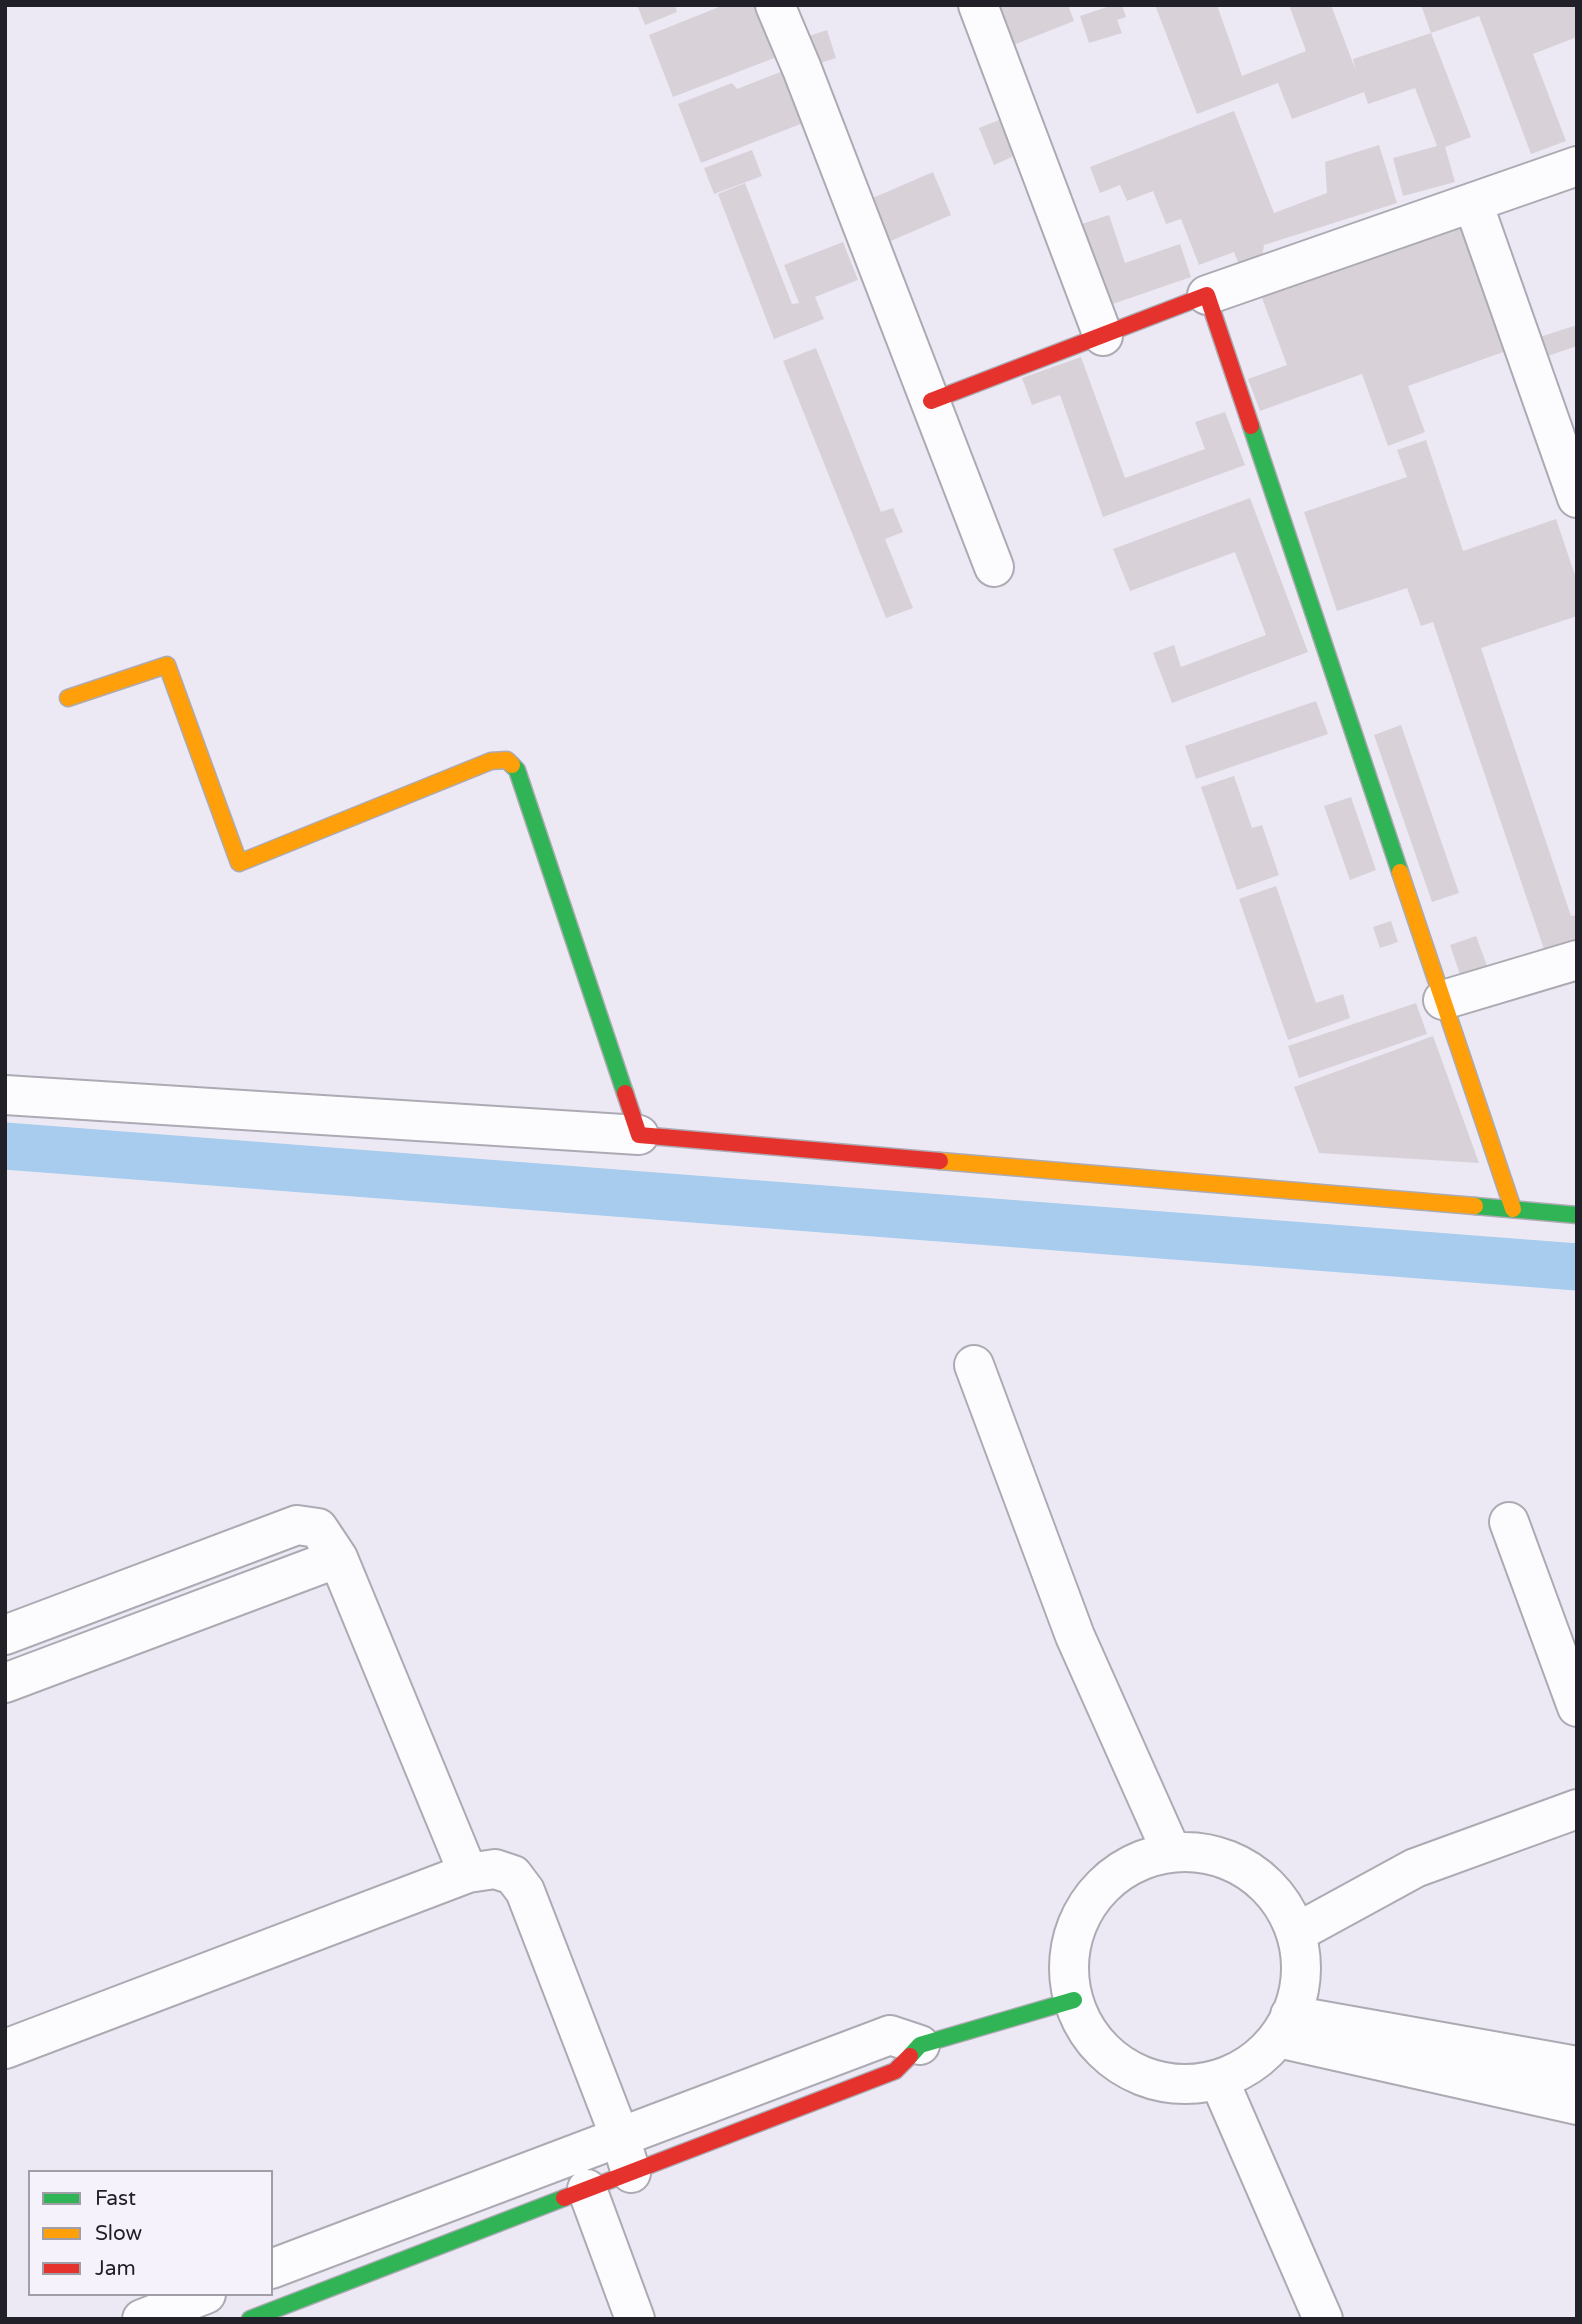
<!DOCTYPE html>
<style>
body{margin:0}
#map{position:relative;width:1582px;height:2324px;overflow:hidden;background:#ece9f5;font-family:"Varela Round",sans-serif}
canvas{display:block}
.frame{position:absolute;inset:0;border:7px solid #211f27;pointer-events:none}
.legend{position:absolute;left:28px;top:2170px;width:245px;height:126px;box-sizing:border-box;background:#f5f2fc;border:2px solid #a09ea7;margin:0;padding:9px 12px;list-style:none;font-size:21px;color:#211f27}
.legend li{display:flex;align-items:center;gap:14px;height:35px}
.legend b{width:35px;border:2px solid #a09ea7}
</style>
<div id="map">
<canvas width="1582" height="2324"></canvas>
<div class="frame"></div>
<ul class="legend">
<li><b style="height:9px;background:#30b455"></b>Fast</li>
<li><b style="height:9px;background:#ff9f0a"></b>Slow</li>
<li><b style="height:9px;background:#e5322d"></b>Jam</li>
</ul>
</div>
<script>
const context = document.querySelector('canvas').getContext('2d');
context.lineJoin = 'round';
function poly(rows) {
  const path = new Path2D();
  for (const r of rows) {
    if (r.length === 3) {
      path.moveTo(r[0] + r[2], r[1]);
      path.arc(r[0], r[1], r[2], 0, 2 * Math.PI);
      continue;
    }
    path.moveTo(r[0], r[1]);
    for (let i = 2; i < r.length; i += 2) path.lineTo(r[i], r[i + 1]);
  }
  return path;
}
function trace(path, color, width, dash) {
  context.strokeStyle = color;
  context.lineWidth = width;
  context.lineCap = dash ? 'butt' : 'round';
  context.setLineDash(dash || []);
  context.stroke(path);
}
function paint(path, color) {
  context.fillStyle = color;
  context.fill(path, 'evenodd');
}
trace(poly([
 [5,1146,1577,1267]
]), '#a7cced', 47);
paint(poly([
 [637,5,675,5,677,12,645,25],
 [724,5,762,5,782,55,673,97,649,35],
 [986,5,1068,5,1074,21,1003,49],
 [1113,5,1122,5,1126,17,1117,20,1122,33,1089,43,1080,16],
 [1155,5,1217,5,1242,76,1306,51,1289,5,1331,5,1356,71,1353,59,1431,33,1471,137,1445,147,1455,182,1403,196,1393,158,1437,146,1415,88,1368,104,1364,92,1292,119,1278,83,1197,114],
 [1421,5,1575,5,1577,37,1533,54,1566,141,1531,154,1479,16,1431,33],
 [827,30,836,58,802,69,794,41],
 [788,69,808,121,701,163,678,104,732,83,737,89],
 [1234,111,1274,213,1327,193,1325,162,1379,145,1397,203,1264,245,1261,265,1242,272,1234,252,1199,265,1181,219,1166,224,1153,191,1127,201,1120,185,1100,193,1090,167],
 [999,120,1014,156,994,165,979,128],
 [752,150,762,176,714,194,704,168],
 [933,172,951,215,886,243,868,200],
 [745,183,792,304,799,303,784,265,843,242,858,280,815,297,824,319,774,339,718,194],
 [1109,215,1125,263,1180,244,1191,277,1104,307,1076,226],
 [1461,217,1509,350,1408,386,1425,432,1388,446,1362,374,1260,411,1248,379,1287,365,1259,290],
 [1577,325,1577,346,1536,360,1530,340],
 [816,348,881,512,893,508,903,532,885,539,913,608,886,618,783,361],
 [1081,357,1125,478,1205,449,1195,422,1225,412,1245,465,1103,517,1060,395,1032,405,1022,378],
 [1426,440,1463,551,1556,519,1577,581,1577,616,1481,648,1571,916,1577,915,1577,948,1547,958,1433,622,1421,626,1407,588,1337,611,1304,512,1407,477,1397,450],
 [1250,498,1308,652,1172,703,1153,653,1174,645,1181,667,1266,635,1235,552,1130,591,1113,549],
 [1316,701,1328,734,1196,779,1185,746],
 [1401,725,1459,893,1432,902,1374,735],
 [1234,776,1252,828,1262,825,1279,875,1237,890,1201,787],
 [1351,797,1376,870,1350,880,1324,806],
 [1276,886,1316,1003,1343,994,1350,1018,1288,1040,1239,899],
 [1391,921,1398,942,1380,948,1373,927],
 [1476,936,1490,974,1463,983,1450,945],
 [1416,1003,1427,1034,1299,1078,1288,1046],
 [1433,1036,1479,1163,1319,1153,1294,1087]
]), '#d8d1d8');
const street = poly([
 [775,5,802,69,994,567],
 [978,5,1103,336],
 [1473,203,1577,498],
 [1207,295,1577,166],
 [1443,1000,1577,960],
 [5,1095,639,1135],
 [974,1365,1075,1636,1171,1851],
 [1509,1522,1577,1707],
 [5,1635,297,1525,318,1528,338,1558,468,1873],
 [5,1683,338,1558],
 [1185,1968,116],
 [1296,1933,1415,1868,1577,1809],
 [1290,2015,1577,2066],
 [1278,2038,1577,2105],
 [5,2049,468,1873,495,1869,513,1875,525,1891,620,2137,631,2173],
 [1219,2080,1323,2319],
 [587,2189,635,2319],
 [271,2269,890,2035,920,2045],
 [142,2319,206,2294]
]);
const fast = poly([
 [1251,426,1400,872],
 [512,765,517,770,625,1093],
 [1475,1206,1577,1215],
 [910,2056,920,2045,1074,2000],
 [250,2319,564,2198]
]);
const slow = poly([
 [68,698,167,665,239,863,491,761,507,760,512,765],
 [1400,872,1513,1209],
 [940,1161,1475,1206]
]);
const jam = poly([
 [931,401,1207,295,1251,426],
 [625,1093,639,1135,940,1161],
 [564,2198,895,2071,910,2056]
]);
trace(street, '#acaab3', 42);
trace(fast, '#acaab3', 19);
trace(slow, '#acaab3', 19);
trace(jam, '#acaab3', 19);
trace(street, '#fcfcfe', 38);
trace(fast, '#30b455', 16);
trace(slow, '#ff9f0a', 16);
trace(jam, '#e5322d', 16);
</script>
